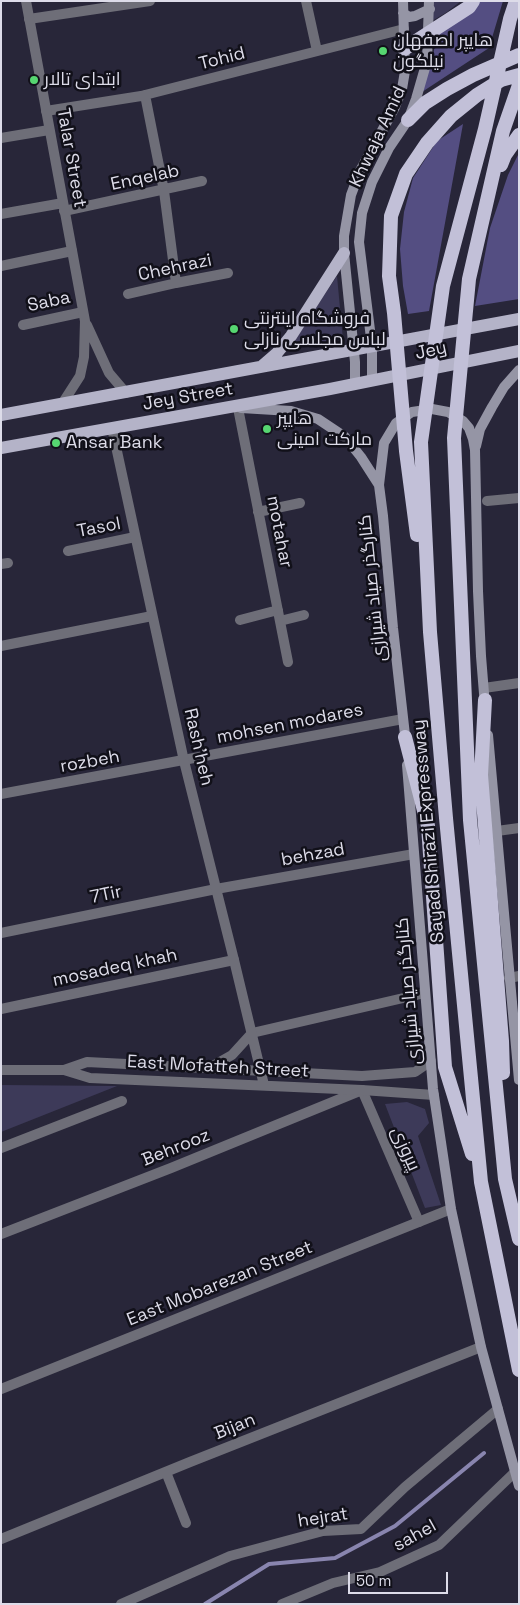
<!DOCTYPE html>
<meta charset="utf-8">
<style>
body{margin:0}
#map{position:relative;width:520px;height:1605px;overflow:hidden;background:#282639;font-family:"Space Grotesk",sans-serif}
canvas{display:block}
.frame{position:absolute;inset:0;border:2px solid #dddce9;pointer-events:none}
.scale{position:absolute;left:348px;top:1572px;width:100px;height:22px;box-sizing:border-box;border:2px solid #dddce9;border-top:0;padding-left:6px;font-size:15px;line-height:18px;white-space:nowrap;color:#dddce9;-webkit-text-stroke:4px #111019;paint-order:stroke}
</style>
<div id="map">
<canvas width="520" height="1605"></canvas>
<div class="frame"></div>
<div class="scale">50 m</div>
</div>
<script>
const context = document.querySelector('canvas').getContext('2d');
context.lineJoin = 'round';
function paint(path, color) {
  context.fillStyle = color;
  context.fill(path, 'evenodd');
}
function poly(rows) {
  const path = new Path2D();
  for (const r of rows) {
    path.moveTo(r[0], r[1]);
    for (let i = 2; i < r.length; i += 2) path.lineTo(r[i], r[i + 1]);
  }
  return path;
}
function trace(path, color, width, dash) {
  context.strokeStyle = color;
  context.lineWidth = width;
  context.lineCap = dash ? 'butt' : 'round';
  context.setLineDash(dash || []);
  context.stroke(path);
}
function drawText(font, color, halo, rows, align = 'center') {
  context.font = font + ' "Space Grotesk",Cairo,sans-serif';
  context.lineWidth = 5;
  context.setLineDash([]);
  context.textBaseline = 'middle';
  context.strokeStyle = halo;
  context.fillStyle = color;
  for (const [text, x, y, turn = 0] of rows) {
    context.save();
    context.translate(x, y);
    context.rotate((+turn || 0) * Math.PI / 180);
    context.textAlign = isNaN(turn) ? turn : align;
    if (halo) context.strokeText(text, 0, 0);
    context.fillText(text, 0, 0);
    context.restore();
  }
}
paint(poly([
 [434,1,461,1,447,12,432,21],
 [337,276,343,340,289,348],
 [1,1085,117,1086,1,1132],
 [407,1102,425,1109,429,1123,418,1136,441,1205,425,1208,385,1104]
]), '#3d3a59');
paint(poly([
 [479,1,503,1,489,48,422,92,434,51,435,34],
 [463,124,429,311,408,314,403,286,400,249,404,212,413,178,437,141],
 [519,153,519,299,475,306,490,228,508,175]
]), '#544e82');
trace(poly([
 [205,1604,269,1564,335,1558,395,1526,484,1453]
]), '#8985af', 4);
trace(poly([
 [306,1,317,51],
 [29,19,150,1],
 [145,95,164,191,176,283],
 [46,111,141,96,404,29],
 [1,138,49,130],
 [64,211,202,181],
 [1,214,63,203],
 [1,266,72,251],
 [128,294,176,283,228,273],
 [23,325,83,312],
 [238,408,288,662],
 [487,501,519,498],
 [258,512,300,503],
 [68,551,135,537],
 [1,564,8,563],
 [240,620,278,610],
 [280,621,304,615],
 [1,646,152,616],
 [484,688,519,683],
 [1,794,403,719],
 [497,831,519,828],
 [1,933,216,889,414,854],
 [509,978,519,976],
 [1,1009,234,960],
 [252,1033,425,993],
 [1,1234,171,1168,362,1090,419,1222],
 [166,1472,186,1523],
 [1,1539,190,1462,481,1347],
 [121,1604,230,1556,323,1531,361,1529,405,1487,498,1409],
 [282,1604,333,1583,380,1572,439,1545,515,1472]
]), '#6e6e78', 10);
trace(poly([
 [26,1,85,321,84,357,80,376,62,404],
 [87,325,109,373,126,393],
 [112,428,184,761,234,960,264,1085],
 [209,1068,232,1055,252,1033],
 [1,1070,64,1070,90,1078,362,1090,434,1095],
 [64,1070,87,1062,362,1076,415,1072,431,1061],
 [1,1148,122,1101],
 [1,1389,451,1209]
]), '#6e6e78', 10);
trace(poly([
 [403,13,409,17,415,16,430,9],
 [372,381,372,346,359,242,362,213,372,182,389,148,408,120,416,99,427,61,429,1],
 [355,384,355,362,344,253,344,236,351,195,360,171,395,107,402,89,405,71,403,1],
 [241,408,291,411,318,419,345,437,361,457,379,485],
 [476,446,480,429,492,407,504,387,519,370],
 [488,735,519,1080],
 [406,744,393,628,383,516,379,485,384,443,396,423,412,412,432,409,448,412,463,421,469,428,473,439,475,450,478,591,481,656,485,706],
 [407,765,433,1089,451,1209,481,1347,519,1486]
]), '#9595a5', 10);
trace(poly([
 [262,366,277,353,291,336,344,253],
 [1,415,519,319],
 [1,448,330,389,519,351]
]), '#b4b3c8', 12);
trace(poly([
 [516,1,510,19,485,129,443,286,421,442,430,632,446,818,481,1182,519,1370],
 [404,49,469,7,473,1],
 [519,85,503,131,469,279,454,438,470,820,505,1179,519,1239],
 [408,120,425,103,447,89,473,75,519,55],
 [501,165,505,155,519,135],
 [417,535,406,451,394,313,389,276,391,216,406,174,427,143,451,116,477,95,501,80,519,75],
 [485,700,481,775,502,1041,503,1073],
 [405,737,428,826,445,1067,472,1154]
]), '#c2c0d8', 14);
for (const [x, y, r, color] of [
 [383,51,5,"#56d671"],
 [34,80,5,"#56d671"],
 [234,329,5,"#56d671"],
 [267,429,5,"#56d671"],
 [56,443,5,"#56d671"]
]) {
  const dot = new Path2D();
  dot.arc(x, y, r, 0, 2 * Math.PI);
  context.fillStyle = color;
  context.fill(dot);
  trace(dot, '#111019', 2);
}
drawText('18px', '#dddce9', '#111019', [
 ["هایپر اصفهان",393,41],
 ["نیلگون",393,62],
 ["ابتدای تالار",44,80],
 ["فروشگاه اینترنتی",244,319],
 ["لباس مجلسی نازلی",244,340],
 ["هایپر",277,419],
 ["مارکت امینی",277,440],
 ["Ansar Bank",66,443]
], 'left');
drawText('18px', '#dddce9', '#111019', [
 ["Tohid",222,59,-14],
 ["Khwaja Amid",378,137,-65],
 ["Talar Street",71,158,80],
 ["Enqelab",145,178,-12],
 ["Chehrazi",175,268,-12],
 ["Saba",49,302,-12],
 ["Jey",431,351,-12],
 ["Jey Street",188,397,-10],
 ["Tasol",99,528,-11],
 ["motahar",279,532,79],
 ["کنارگذر صیاد شیرازی",373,588,-96],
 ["mohsen modares",290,724,-11],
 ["Rash'heh",198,747,77],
 ["rozbeh",90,762,-10],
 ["Sayad Shirazi Expressway",429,831,-95],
 ["behzad",313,855,-10],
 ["7Tir",106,895,-12],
 ["mosadeq khah",115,968,-12],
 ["کنارگذر صیاد شیرازی",409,991,-95],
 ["East Mofatteh Street",218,1067,3],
 ["Behrooz",176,1148,-22],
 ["پیروزی",405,1149,66],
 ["East Mobarezan Street",220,1284,-22],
 ["Bijan",235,1427,-22],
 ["hejrat",323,1518,-9],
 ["sahel",415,1536,-29]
]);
</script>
